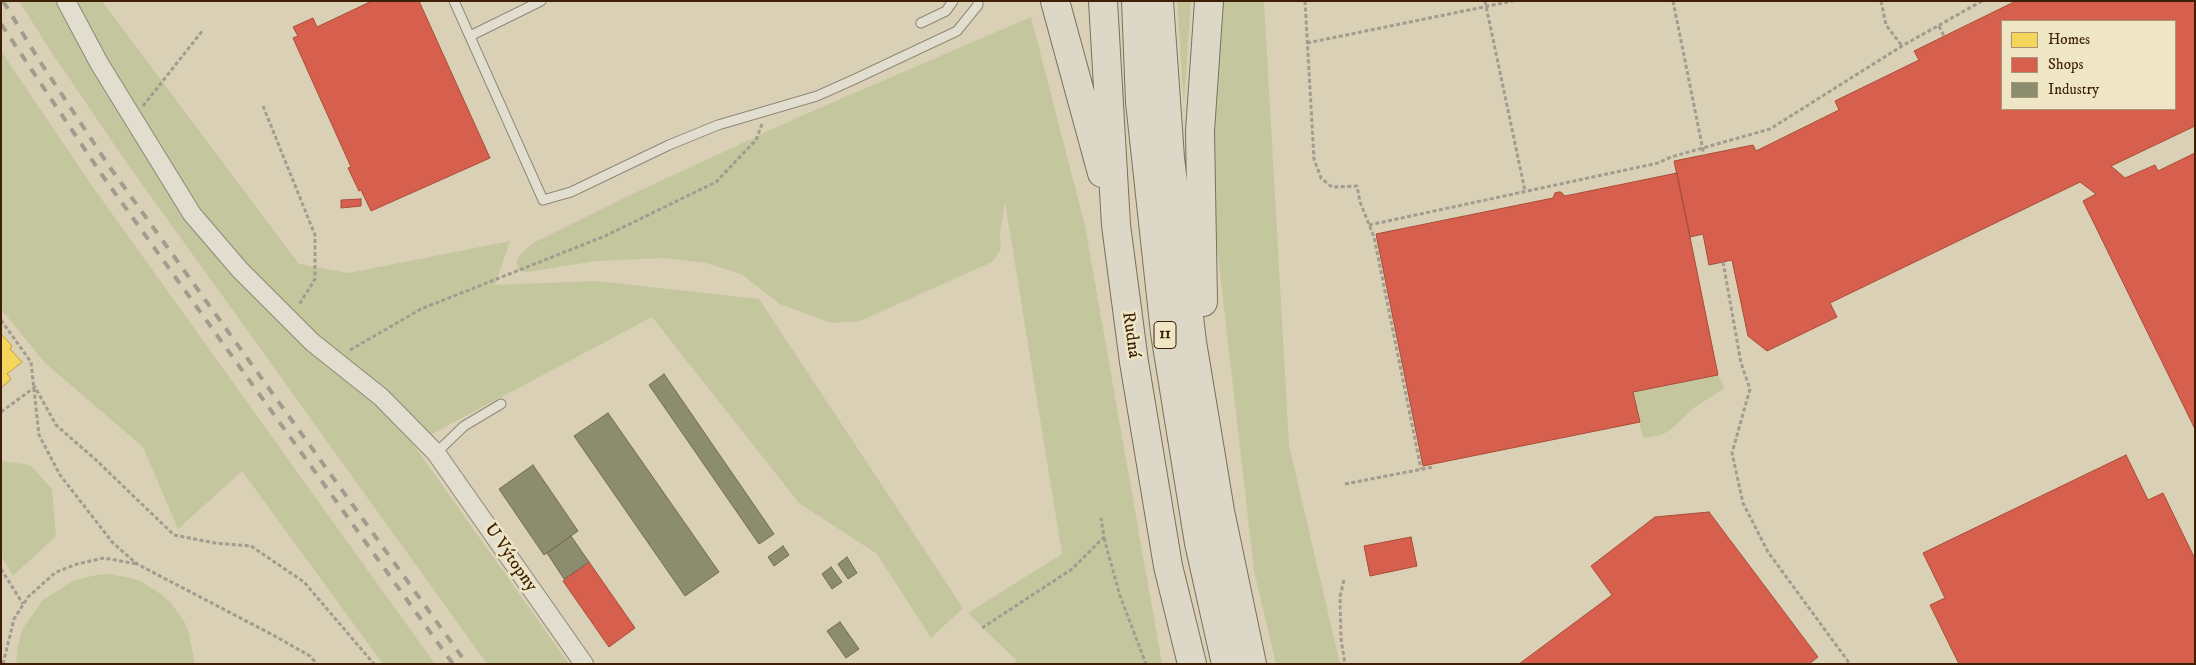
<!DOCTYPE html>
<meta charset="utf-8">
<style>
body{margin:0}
#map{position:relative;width:2196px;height:665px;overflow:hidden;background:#d9d0b6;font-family:"IM FELL DW Pica",serif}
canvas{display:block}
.frame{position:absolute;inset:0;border:2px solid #3d1f06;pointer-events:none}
.legend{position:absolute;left:2001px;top:20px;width:175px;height:90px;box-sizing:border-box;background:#efe6c6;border:1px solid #a89679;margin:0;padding:6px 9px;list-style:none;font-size:15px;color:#3d1f06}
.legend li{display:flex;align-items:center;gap:10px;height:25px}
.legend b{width:25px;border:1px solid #a89679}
</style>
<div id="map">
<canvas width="2196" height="665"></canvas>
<div class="frame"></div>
<ul class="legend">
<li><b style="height:14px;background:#f6d55c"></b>Homes</li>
<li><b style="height:14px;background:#d6604d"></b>Shops</li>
<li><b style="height:14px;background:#8c8c6e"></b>Industry</li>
</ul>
</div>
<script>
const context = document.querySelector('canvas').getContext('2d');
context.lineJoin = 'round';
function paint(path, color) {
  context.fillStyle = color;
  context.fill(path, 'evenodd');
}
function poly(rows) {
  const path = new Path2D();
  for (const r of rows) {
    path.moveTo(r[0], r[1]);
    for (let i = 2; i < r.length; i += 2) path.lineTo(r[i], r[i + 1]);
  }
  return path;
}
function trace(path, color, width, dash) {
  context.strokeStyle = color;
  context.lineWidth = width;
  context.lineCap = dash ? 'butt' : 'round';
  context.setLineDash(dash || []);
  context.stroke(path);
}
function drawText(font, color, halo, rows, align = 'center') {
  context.font = font + ' "IM FELL DW Pica",serif';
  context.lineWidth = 5;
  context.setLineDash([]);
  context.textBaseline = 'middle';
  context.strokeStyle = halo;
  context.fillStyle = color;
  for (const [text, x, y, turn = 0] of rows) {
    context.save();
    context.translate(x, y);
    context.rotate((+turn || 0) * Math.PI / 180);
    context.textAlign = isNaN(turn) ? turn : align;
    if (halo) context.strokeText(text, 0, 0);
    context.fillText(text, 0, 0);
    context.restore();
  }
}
paint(poly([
 [19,1,102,1,299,264,349,273,510,241,495,285,596,281,759,299,963,608,931,638,877,554,799,503,652,317,413,444,569,664,487,664,124,159,50,50],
 [1177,1,1191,1,1184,105],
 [1223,1,1264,1,1289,445,1340,664,1276,664,1254,571,1211,193],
 [1031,17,1085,226,1162,664,1014,664,1016,660,968,613,1062,554,1005,202,1000,233,1001,249,992,262,860,321,831,323,780,304,741,274,706,263,665,258,596,261,527,272,519,271,516,264,519,256,533,243,626,197,801,116],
 [1,51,90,183,435,664,383,664,242,471,178,529,143,447,45,363,1,309],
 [1718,375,1725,388,1695,407,1669,431,1661,435,1643,438,1633,392],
 [1,461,30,465,52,489,56,536,13,576,1,556],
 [108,574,131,578,142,582,162,595,171,603,185,623,189,633,195,664,16,664,18,646,23,628,43,600,73,581,96,575]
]), '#c4c79e');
const homes = poly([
 [1,334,12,346,10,349,22,362,7,374,11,379,1,388,1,334]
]);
paint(homes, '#f6d55c');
trace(homes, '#be9e42', 1);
const shops = poly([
 [372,1,419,1,490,158,371,211,361,190,359,191,348,168,351,167,293,38,298,36,293,27,313,18,317,27,372,1],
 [2016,1,2195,1,2195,126,2111,166,2125,178,2155,165,2158,171,2195,153,2195,429,2083,201,2096,194,2080,182,1830,303,1837,317,1767,351,1748,336,1732,260,1709,265,1703,234,1690,237,1674,161,1753,145,1756,151,1839,110,1835,101,1919,60,1914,51,2016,1],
 [2002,21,2175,21,2175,109,2002,109,2002,21],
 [1677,173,1718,375,1633,392,1640,422,1423,466,1376,234,1553,198,1555,193,1558,192,1561,192,1565,196,1677,173],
 [361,199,361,206,341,208,341,200,361,199],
 [2126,455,2148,500,2163,493,2195,559,2195,664,1959,664,1930,605,1945,598,1923,553,2126,455],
 [1709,512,1818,657,1809,664,1519,664,1612,595,1591,566,1655,517,1709,512],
 [1411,537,1417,566,1370,576,1364,546,1411,537],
 [589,562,635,628,609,647,563,581,589,562]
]);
paint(shops, '#d6604d');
trace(shops, '#a84c38', 1);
const industry = poly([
 [664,374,774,534,759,544,649,385,664,374],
 [608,413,719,572,685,596,574,436,608,413],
 [533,465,578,531,544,555,499,489,533,465],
 [571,536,589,562,564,579,547,553,571,536],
 [783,546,789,555,774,566,768,557,783,546],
 [847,557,857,573,848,579,838,564,847,557],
 [831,567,842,582,832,589,822,574,831,567],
 [840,622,859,649,846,658,827,631,840,622]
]);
paint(industry, '#8c8c6e');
trace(industry, '#746b4f', 1);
const service = poly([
 [454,1,543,200,571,192,669,145,718,125,817,96,855,79,957,31,978,5,978,1],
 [921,23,946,11,953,1],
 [470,36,541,1],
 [436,453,464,426,501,404]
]);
const minor = poly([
 [66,1,99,63,192,214,240,270,312,342,381,397,436,453,584,664]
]);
const trunk = poly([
 [1055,1,1102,173],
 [1103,1,1116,225,1134,362,1168,566,1192,664],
 [1136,1,1140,102,1165,333,1199,543,1226,664],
 [1159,1,1170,158,1192,342,1220,511,1252,664],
 [1203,302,1200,131,1209,1]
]);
trace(service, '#908776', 11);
trace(minor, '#908776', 20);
trace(trunk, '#79705f', 30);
trace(poly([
 [1305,1,1314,159,1321,178,1332,187,1357,186,1360,202,1374,237,1421,469],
 [1485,1,1525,191],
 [1673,1,1704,155],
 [1881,1,1886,25,1902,46],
 [1939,26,1944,36],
 [1307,43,1513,1],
 [143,106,203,30],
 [263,106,315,235,315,279,299,305],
 [1369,225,1658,163,1671,157,1770,129,1902,46,1982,1],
 [1723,262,1741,363,1750,389,1732,453,1743,503,1768,552,1850,664],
 [1,320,31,362,39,435,60,475,113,543,137,564,273,635,310,656,317,664],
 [350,350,421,309,605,236,716,182,756,140,762,124],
 [1,412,35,387,56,425,96,460,174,535,215,543,251,546,304,582,374,664],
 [1345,484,1433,467],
 [1104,538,1120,596,1146,664],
 [1,569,23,604],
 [1344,580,1340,597,1341,639,1345,664],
 [982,628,1072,569,1104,537,1101,518],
 [3,664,14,619,28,597,56,572,77,564,104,558,137,564]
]), '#a39b8f', 3, [4, 2.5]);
trace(service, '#e1ddcf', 9);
trace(minor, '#e1ddcf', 18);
trace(trunk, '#dcd7c7', 28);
trace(poly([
 [3,1,37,57,109,166,467,664],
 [1,24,102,175,453,664]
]), '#a39b8f', 4, [9, 9]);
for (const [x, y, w] of [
 [1165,335,22]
]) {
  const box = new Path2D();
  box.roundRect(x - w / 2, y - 13.5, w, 27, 4);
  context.fillStyle = '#efe6c6';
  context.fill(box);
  trace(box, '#3d1f06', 1);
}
drawText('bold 16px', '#3d1f06', null, [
 ["11",1165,335]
]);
drawText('18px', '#3d1f06', '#efe6c6', [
 ["Rudná",1130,335,82],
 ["U Výtopny",510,558,55]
]);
</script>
